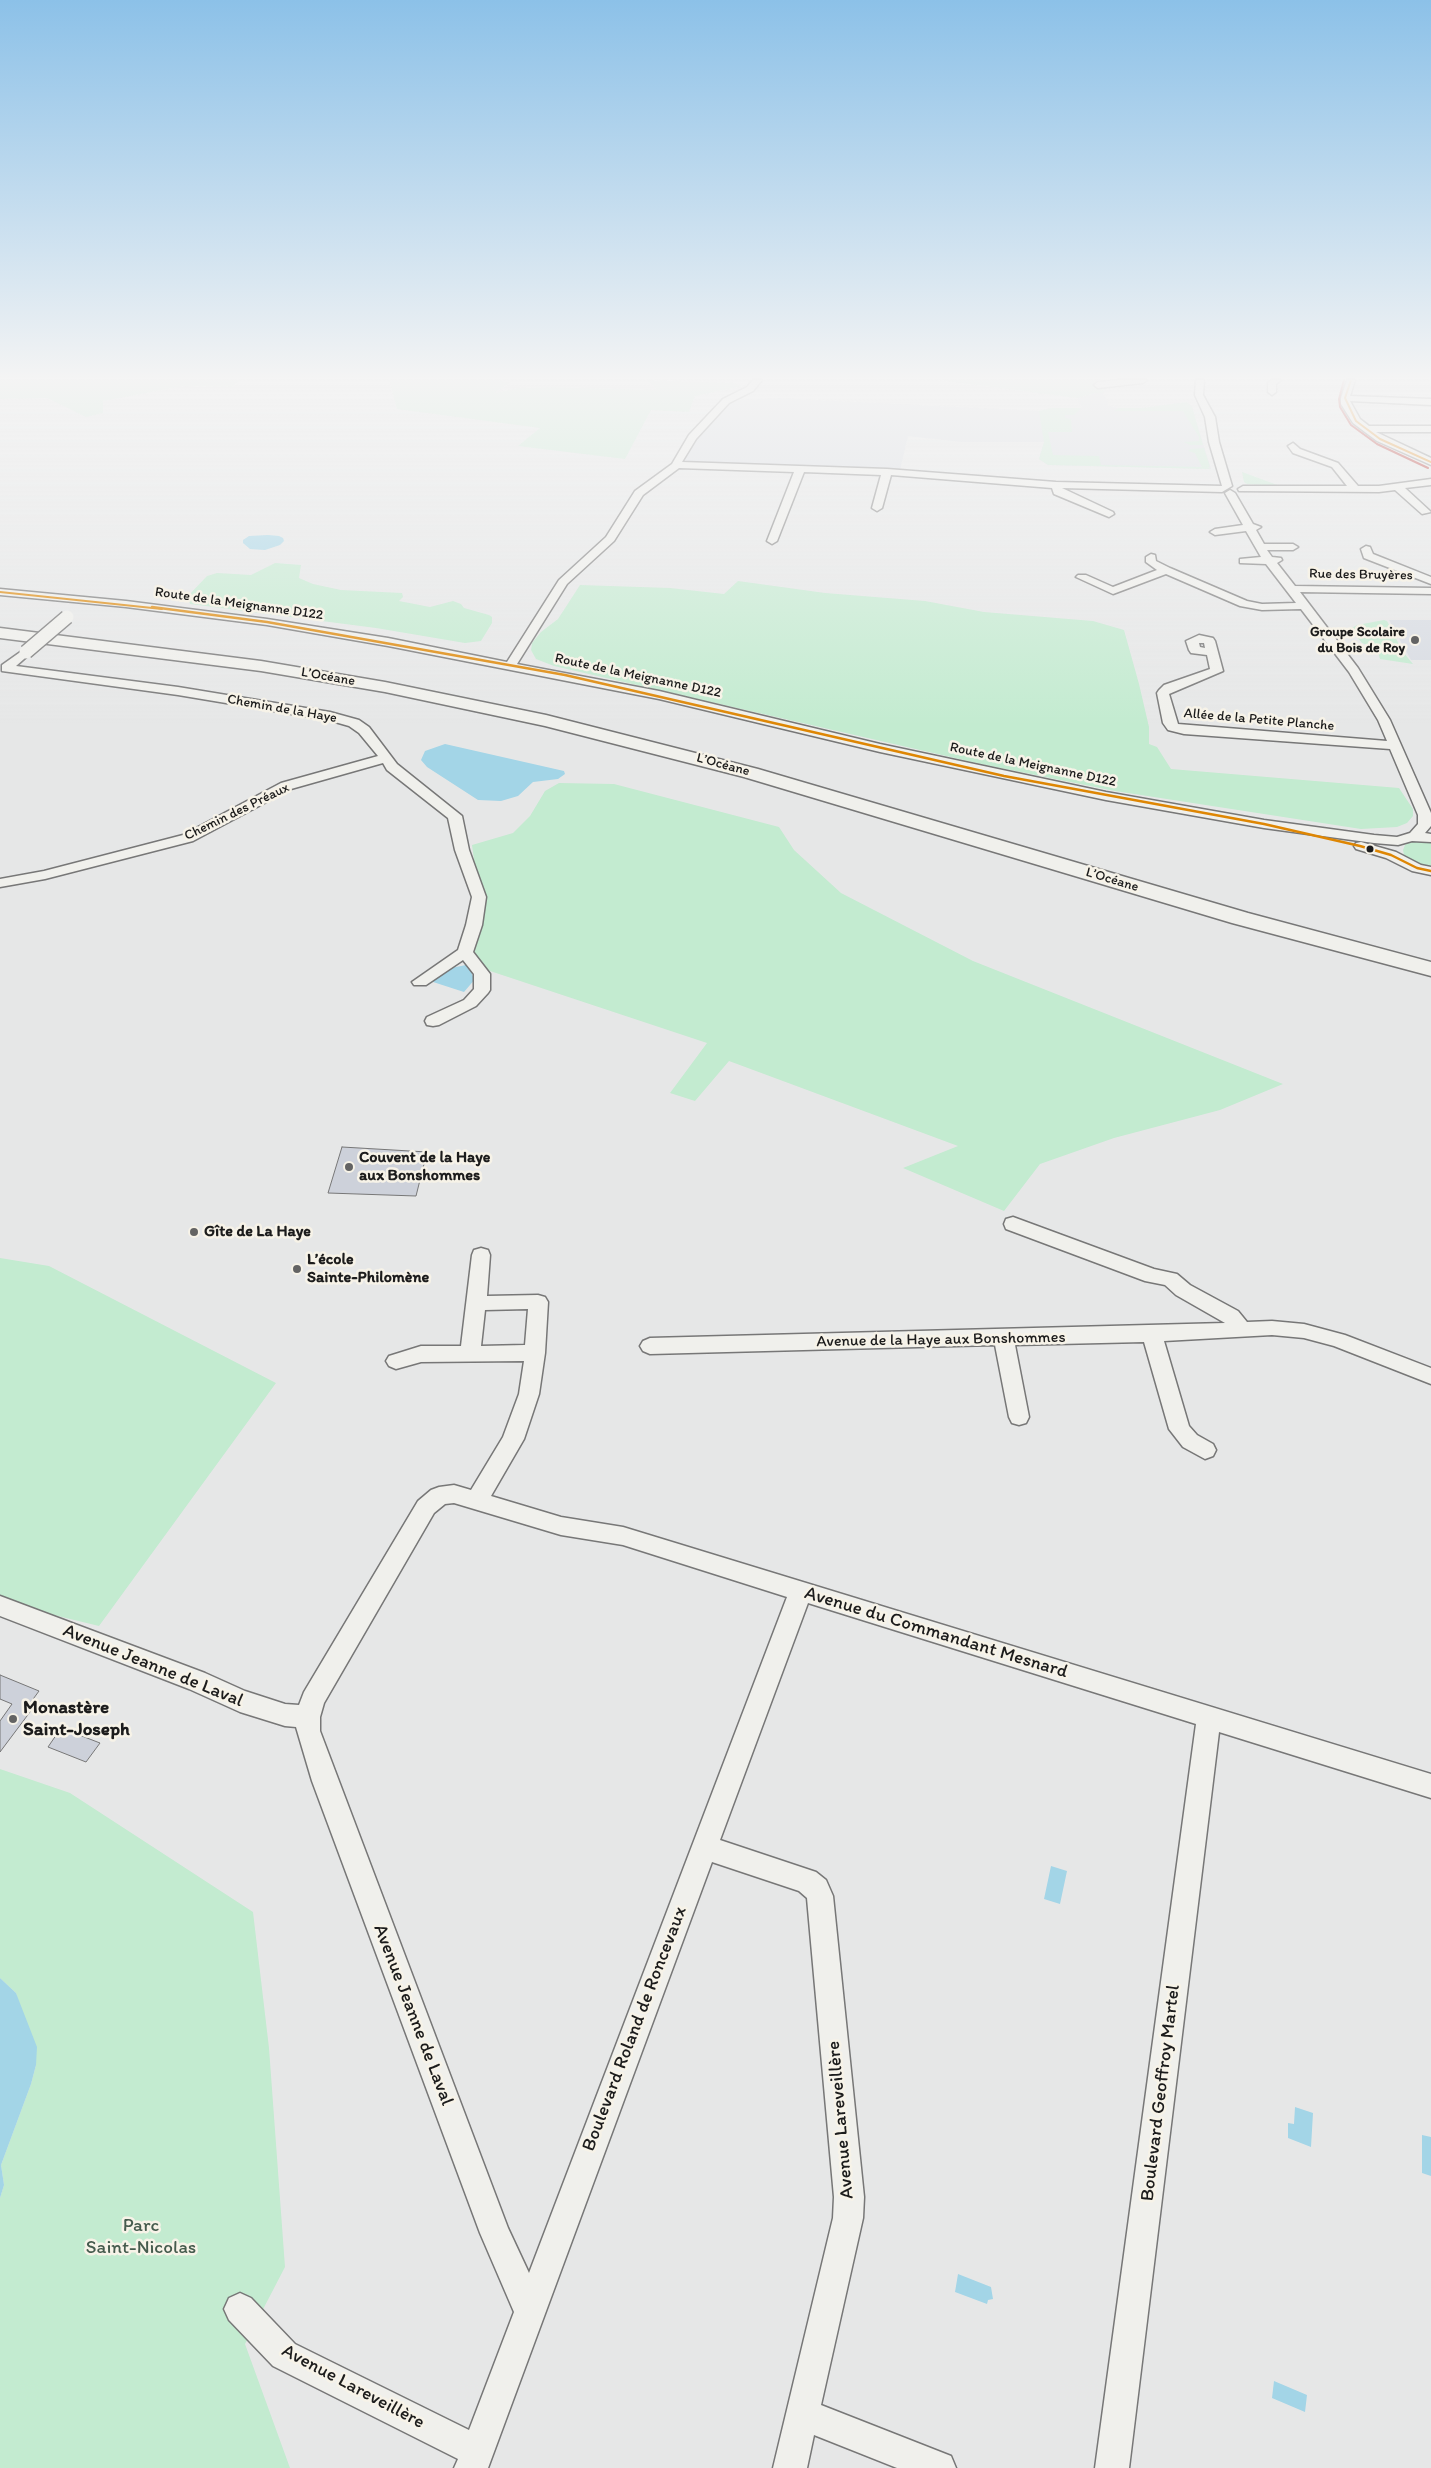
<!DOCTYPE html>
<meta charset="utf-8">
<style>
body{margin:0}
canvas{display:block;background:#e6e7e7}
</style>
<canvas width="1431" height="2468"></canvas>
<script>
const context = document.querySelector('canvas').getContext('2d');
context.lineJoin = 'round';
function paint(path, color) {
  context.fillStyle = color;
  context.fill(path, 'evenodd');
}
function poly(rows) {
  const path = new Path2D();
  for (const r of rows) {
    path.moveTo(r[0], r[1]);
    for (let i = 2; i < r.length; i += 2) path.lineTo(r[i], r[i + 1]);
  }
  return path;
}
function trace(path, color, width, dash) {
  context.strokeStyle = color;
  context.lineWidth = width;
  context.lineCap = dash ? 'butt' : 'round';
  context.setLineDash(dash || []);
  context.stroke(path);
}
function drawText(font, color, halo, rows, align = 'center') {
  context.font = font + ' Itim,sans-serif';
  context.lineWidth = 5;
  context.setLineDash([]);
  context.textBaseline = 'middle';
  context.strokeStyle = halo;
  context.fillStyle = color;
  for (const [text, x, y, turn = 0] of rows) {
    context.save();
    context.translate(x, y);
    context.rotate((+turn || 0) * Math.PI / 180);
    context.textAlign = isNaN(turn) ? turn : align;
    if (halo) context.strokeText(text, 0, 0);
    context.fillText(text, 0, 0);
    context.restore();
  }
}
paint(poly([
 [1095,393,1103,393,1109,406,1118,408,1142,408,1187,402,1192,407,1211,469,1048,465,1039,459,1044,442,961,442,908,436,900,470,692,462,683,460,697,436,728,403,739,400,779,398,1039,411,1082,408,1077,399],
 [1389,620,1431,620,1431,660,1411,660]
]), '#d7dbe2');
paint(poly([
 [0,380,240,380,232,387,184,386,103,401,103,413,86,417,47,398,0,399],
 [389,380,498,380,510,383,494,393,517,388,554,387,657,390,647,380,734,383,743,386,695,396,689,412,651,410,625,459,518,446,540,428,397,409],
 [938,380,1143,380,1105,386,1103,393,1095,393,1077,398],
 [1187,402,1192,407,1203,445,1190,445,1184,442,1199,441,1199,437,1183,411,1114,411,1118,408,1142,408],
 [1052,408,1081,408,1074,415,1065,415,1065,418,1071,419,1072,432,1048,432,1053,455,1099,456,1101,465,1202,467,1195,453,1188,451,1191,449,1204,448,1210,467,1207,467,1211,469,1048,465,1039,459,1044,442,1039,411],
 [1242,472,1280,486,1247,484,1244,482],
 [275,563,301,565,299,578,313,584,341,590,402,593,403,597,399,601,430,607,453,601,461,604,464,608,489,615,492,617,492,623,481,641,465,643,376,628,190,604,188,596,207,576,217,573,251,575],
 [738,581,825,593,925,601,984,612,1093,621,1124,630,1139,684,1149,727,1149,744,1157,747,1171,769,1399,788,1413,809,1413,816,1407,823,1397,827,1361,829,1115,791,981,764,554,666,536,659,531,650,532,643,541,632,558,619,580,585,670,588,724,594],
 [1384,620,1387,621,1403,652,1413,664,1380,659,1377,649,1362,643,1350,629,1357,625],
 [559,783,614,784,779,827,794,850,841,893,973,961,1283,1084,1220,1110,1114,1138,1040,1164,1004,1211,903,1168,958,1146,729,1061,695,1101,670,1093,707,1043,487,970,465,952,479,897,472,845,513,833,530,816,545,791],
 [1412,841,1431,841,1431,867,1420,865,1404,855,1403,850,1405,845],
 [0,1258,49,1266,276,1383,99,1626,0,1602],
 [0,1769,70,1793,253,1912,269,2048,285,2267,245,2344,290,2468,0,2468,0,2198,4,2185,1,2165,31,2084,36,2065,16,1993,0,1978]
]), '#c3ebd0');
paint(poly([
 [268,535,279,536,283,538,284,541,280,545,265,550,250,549,243,543,243,540,249,536],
 [445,744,564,771,565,774,558,779,533,782,518,796,501,801,478,800,427,767,421,760,425,751],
 [471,964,472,975,476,978,464,992,430,981,441,970],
 [1051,1866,1067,1871,1060,1904,1044,1899],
 [0,1978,16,1993,37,2047,36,2065,31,2084,1,2165,4,2185,0,2198],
 [1295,2107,1313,2113,1311,2147,1288,2138,1288,2123,1294,2124],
 [1422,2135,1431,2137,1431,2176,1422,2173],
 [958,2274,991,2287,993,2299,988,2300,987,2304,955,2292],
 [1274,2381,1307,2395,1305,2412,1272,2398]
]), '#a3d5e7');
const building = poly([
 [342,1147,427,1152,416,1196,328,1193,342,1147],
 [0,1675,39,1691,31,1702,36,1704,0,1752,0,1721,12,1704,0,1699,0,1675],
 [61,1728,100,1743,86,1762,48,1747,61,1728]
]);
paint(building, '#cdd1da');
trace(building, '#777', 1);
const minor = poly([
 [753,380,762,380,753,391,729,403,696,439,682,462,887,469,1056,482,1222,486,1209,442,1205,417,1195,395,1196,380,1204,380,1203,395,1215,417,1219,442,1232,486,1222,492,1062,488,1113,512,1114,514,1109,517,1054,494,1052,488,891,475,882,508,877,511,872,508,881,475,804,472,777,541,772,544,767,541,794,472,679,468,643,495,614,541,567,584,517,664,659,691,880,744,1106,792,1264,820,1374,835,1397,837,1410,833,1418,824,1418,815,1390,749,1184,734,1168,730,1163,723,1157,693,1159,690,1164,685,1210,669,1207,655,1191,653,1189,650,1186,641,1199,635,1213,638,1215,641,1223,671,1169,694,1178,724,1387,741,1378,720,1349,672,1301,609,1262,610,1240,606,1166,574,1113,594,1076,577,1078,575,1086,575,1113,587,1157,570,1146,562,1146,557,1151,554,1155,555,1156,561,1170,568,1247,601,1262,604,1296,603,1266,564,1240,563,1240,559,1261,557,1246,531,1215,535,1210,532,1215,529,1243,525,1225,493,1230,490,1235,493,1253,524,1261,527,1256,530,1264,544,1293,544,1298,547,1293,550,1267,550,1272,557,1281,558,1282,560,1277,563,1295,586,1431,588,1431,594,1300,592,1358,668,1390,720,1431,813,1431,826,1425,833,1431,834,1431,842,1412,841,1398,845,1374,843,1264,828,1106,800,880,752,659,699,388,646,267,625,126,607,0,595,0,589,126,601,267,619,388,638,507,662,559,580,606,537,635,491,672,464,689,435,723,399,747,387,753,380],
 [1199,643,1204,643,1205,648,1200,647,1199,643],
 [1119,380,1147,380,1143,383,1098,388,1094,385,1098,382,1119,380],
 [1271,380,1281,380,1276,384,1276,392,1272,395,1268,392,1268,383,1271,380],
 [1347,380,1355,380,1350,396,1431,399,1431,405,1350,401,1360,419,1369,426,1431,426,1431,432,1376,432,1431,458,1431,465,1377,441,1353,423,1341,404,1341,398,1347,380],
 [1293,443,1300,449,1338,463,1358,486,1379,486,1431,479,1431,485,1405,488,1431,512,1422,514,1395,490,1379,492,1239,491,1238,489,1243,486,1347,486,1332,467,1293,453,1288,446,1293,443],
 [1366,546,1370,547,1373,554,1431,577,1431,584,1364,558,1361,549,1366,546],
 [26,648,32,652,16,666,178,687,330,712,359,720,369,727,397,764,462,816,469,850,486,897,482,925,473,952,490,974,490,990,488,993,476,1006,439,1025,433,1026,427,1025,425,1021,427,1017,464,1000,474,989,474,974,463,960,426,985,414,985,412,982,458,950,466,925,472,897,455,850,448,818,387,770,383,763,291,789,193,841,45,879,0,887,0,879,44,871,183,835,281,783,378,756,359,733,349,726,328,720,178,695,2,671,2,665,26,648],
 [1361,842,1396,852,1421,865,1431,867,1431,875,1412,871,1386,858,1356,849,1354,846,1356,843,1361,842],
 [1013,1217,1154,1269,1177,1274,1190,1285,1238,1311,1247,1322,1272,1321,1304,1324,1345,1335,1431,1368,1431,1384,1334,1346,1304,1338,1272,1335,1164,1341,1189,1426,1197,1435,1213,1444,1216,1450,1213,1456,1205,1459,1183,1447,1169,1429,1144,1342,1015,1345,1029,1417,1026,1423,1019,1425,1012,1423,1009,1417,995,1345,650,1354,643,1351,640,1346,643,1341,650,1338,1225,1323,1176,1295,1165,1285,1145,1281,1006,1229,1004,1224,1006,1219,1013,1217],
 [481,1248,488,1250,490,1255,487,1296,538,1295,545,1297,548,1302,545,1353,539,1394,524,1439,491,1496,561,1517,623,1527,1431,1774,1431,1798,1219,1732,1129,2468,1095,2468,1196,1724,808,1603,720,1840,816,1872,826,1880,833,1896,864,2197,863,2218,821,2405,951,2456,956,2468,897,2468,814,2435,807,2468,773,2468,833,2218,834,2197,807,1898,799,1891,712,1862,488,2468,454,2468,458,2459,273,2366,229,2320,224,2309,229,2298,240,2293,251,2298,295,2344,469,2430,514,2312,480,2233,312,1781,296,1727,285,1726,240,1712,189,1689,0,1616,0,1596,205,1673,245,1691,285,1704,299,1705,304,1692,418,1501,431,1490,439,1487,454,1485,471,1490,503,1437,519,1394,524,1361,421,1362,396,1369,389,1366,386,1361,389,1356,421,1346,461,1346,472,1255,474,1250,481,1248],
 [528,1309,525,1345,481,1346,485,1310,528,1309],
 [454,1503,561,1535,623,1545,787,1597,529,2273,508,2228,320,1731,320,1717,324,1703,434,1513,445,1504,454,1503]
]);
const highway = poly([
 [0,628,261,661,385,682,546,715,758,769,1248,913,1431,962,1431,976,1232,923,744,777,545,726,385,692,261,671,0,638,0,628]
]);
trace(minor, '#777', 3);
trace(highway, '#777', 3);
paint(minor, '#f0f0ec');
paint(highway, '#f0f0ec');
const minorBridge = poly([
 [26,652,67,617]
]);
trace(minorBridge, '#777', 16, []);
trace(minorBridge, '#f0f0ec', 13);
trace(poly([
 [0,592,162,609]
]), '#de8603', 2);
trace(poly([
 [152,607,267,622,565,675,1004,776,1264,824,1360,846,1391,855,1417,868,1431,871]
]), '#de8603', 2.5);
trace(poly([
 [1351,380,1345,398,1356,421,1380,439,1431,462]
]), '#e68201', 2);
trace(poly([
 [1344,380,1339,399,1340,407,1351,425,1377,444,1428,468]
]), '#ae0f0a', 2);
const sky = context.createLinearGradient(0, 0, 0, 726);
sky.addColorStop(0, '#8cc1e8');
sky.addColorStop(0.52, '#f4f4f4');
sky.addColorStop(1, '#f4f4f400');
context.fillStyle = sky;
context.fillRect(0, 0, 1431, 726);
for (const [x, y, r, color] of [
 [1415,640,5,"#636363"],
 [1370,849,4.5,"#1c1c1c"],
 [349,1167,5,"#636363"],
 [194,1232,5,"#636363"],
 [297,1269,5,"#636363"],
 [13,1719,5,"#636363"]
]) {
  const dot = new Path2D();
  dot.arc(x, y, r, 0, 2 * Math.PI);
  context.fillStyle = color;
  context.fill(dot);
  trace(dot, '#f7f3e8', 2);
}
drawText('14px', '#1c1c1c', '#f7f3e8', [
 ["Rue des Bruyères",1361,575,1],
 ["Route de la Meignanne D122",239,604,8],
 ["Route de la Meignanne D122",638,676,12],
 ["L’Océane",328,677,10],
 ["Chemin de la Haye",282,709,10],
 ["Allée de la Petite Planche",1259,720,5],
 ["L’Océane",723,765,15],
 ["Route de la Meignanne D122",1033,765,12],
 ["Chemin des Préaux",237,812,-26],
 ["L’Océane",1112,880,17]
]);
drawText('bold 14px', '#1c1c1c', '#f7f3e8', [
 ["Groupe Scolaire",1405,632],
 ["du Bois de Roy",1405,648]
], 'right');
drawText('bold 16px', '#1c1c1c', '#f7f3e8', [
 ["Couvent de la Haye",359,1158],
 ["aux Bonshommes",359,1176],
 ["Gîte de La Haye",204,1232],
 ["L’école",307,1260],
 ["Sainte-Philomène",307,1278]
], 'left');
drawText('16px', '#1c1c1c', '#f7f3e8', [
 ["Avenue de la Haye aux Bonshommes",941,1340,-1]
]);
drawText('19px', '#1c1c1c', '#f7f3e8', [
 ["Avenue du Commandant Mesnard",936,1633,17],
 ["Avenue Jeanne de Laval",153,1666,22],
 ["Avenue Jeanne de Laval",413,2015,69],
 ["Boulevard Roland de Roncevaux",635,2029,-69],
 ["Boulevard Geoffroy Martel",1161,2093,-83],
 ["Avenue Lareveillère",841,2120,-95],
 ["Avenue Lareveillère",353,2387,28]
]);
drawText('bold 19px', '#1c1c1c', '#f7f3e8', [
 ["Monastère",23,1708],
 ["Saint-Joseph",23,1730]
], 'left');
drawText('19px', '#455b4d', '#f7f3e8', [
 ["Parc",141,2226],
 ["Saint-Nicolas",141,2248]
]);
</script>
